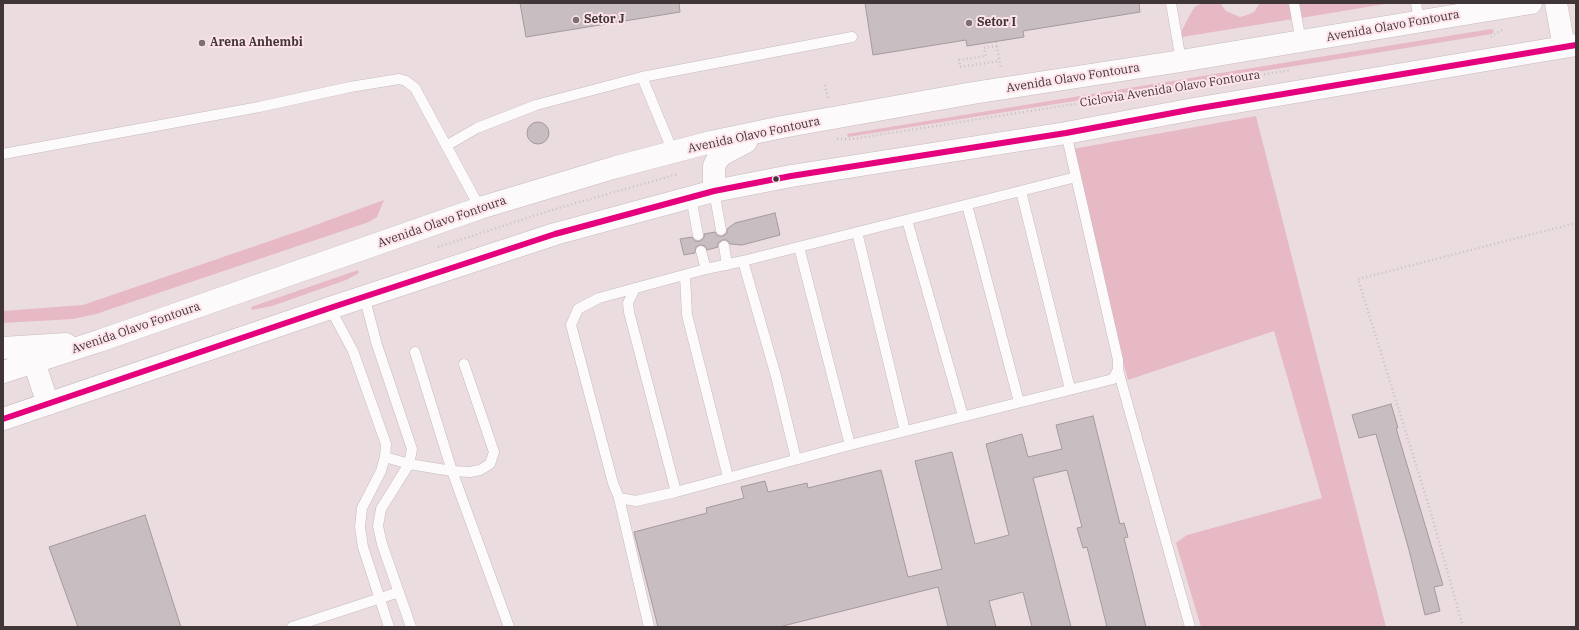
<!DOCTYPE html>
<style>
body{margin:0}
#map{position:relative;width:1579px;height:630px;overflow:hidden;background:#ebdce0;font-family:"IBM Plex Serif",serif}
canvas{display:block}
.frame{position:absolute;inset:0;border:4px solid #403638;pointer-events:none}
</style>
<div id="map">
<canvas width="1579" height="630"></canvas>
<div class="frame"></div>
</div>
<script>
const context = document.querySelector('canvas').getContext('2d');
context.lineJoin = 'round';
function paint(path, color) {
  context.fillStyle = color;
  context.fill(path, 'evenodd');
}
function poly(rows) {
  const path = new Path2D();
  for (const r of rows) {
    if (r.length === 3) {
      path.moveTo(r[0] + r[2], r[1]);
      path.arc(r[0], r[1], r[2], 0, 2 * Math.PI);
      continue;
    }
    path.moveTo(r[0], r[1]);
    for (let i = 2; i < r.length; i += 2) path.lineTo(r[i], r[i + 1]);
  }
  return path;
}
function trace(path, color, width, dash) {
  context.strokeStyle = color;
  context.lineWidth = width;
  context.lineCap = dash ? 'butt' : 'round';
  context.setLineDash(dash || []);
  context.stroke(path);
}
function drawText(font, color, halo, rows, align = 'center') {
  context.font = font + ' "IBM Plex Serif",serif';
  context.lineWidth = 4;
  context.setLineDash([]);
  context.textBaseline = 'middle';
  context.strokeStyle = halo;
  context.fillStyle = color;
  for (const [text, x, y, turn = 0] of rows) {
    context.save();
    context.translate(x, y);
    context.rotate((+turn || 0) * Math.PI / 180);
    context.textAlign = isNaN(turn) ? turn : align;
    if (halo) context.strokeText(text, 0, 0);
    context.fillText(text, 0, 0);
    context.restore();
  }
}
paint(poly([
 [1203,3,1220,3,1226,11,1240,17,1247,15,1254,12,1260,3,1290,3,1293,19,1182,37,1182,30,1192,11,1196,6],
 [1299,3,1391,3,1301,18],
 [1491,29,1494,31,1492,34,1320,62,848,137,847,134],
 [1256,116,1386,627,1201,627,1176,543,1187,535,1322,498,1274,331,1128,380,1067,150],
 [384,200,377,217,369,222,96,314,73,319,3,323,3,311,83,305,302,230],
 [358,270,359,273,346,280,272,306,252,310,251,307]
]), '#e6b9c5');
const building = poly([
 [520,3,679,3,680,12,526,37,520,3],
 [865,3,1139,3,1140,12,1023,31,1024,37,967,46,966,40,873,55,865,3],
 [538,133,11],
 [775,213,780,235,742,245,730,244,727,240,723,240,718,243,718,247,707,250,705,246,700,245,696,247,695,253,684,255,680,239,692,237,695,241,700,241,704,238,704,234,715,232,718,236,723,236,727,233,727,229,735,223,775,213],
 [1391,404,1398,428,1396,428,1443,585,1434,587,1440,611,1425,615,1409,550,1376,434,1359,438,1352,415,1391,404],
 [1093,416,1120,524,1124,523,1128,537,1124,538,1146,627,1107,627,1087,547,1083,548,1077,528,1082,527,1067,470,1033,478,1071,627,1032,627,1023,592,989,601,996,627,948,627,938,587,779,627,658,627,634,532,707,513,706,508,744,498,741,487,765,481,768,492,807,483,808,488,881,470,908,577,942,569,915,461,952,452,975,544,1009,535,986,444,1022,434,1028,457,1062,449,1056,425,1093,416],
 [145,515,181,627,78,627,49,547,145,515]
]);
paint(building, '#c8bdc0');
trace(building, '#a4999c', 1);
const lane = poly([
 [1171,3,1181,61],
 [1294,3,1301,42],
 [1416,3,1419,22],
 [642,77,673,152],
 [1066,133,1076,177],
 [446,146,477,128,536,105,642,77,852,37],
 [3,154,259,107,350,87,399,79,406,81,415,88,480,208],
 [1076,177,1118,360,1118,370,1113,379,850,445,676,492,636,501,619,498,613,483,571,325,578,309,599,298,706,269,743,261,1076,177],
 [714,191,721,230],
 [1021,191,1070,389],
 [691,197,698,235],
 [967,205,1019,402],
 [907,220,963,416],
 [857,232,905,431],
 [724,246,727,265],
 [799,247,850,445],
 [701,251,706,269],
 [743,261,776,376,796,459],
 [685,276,687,315,728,477],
 [635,288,628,303,629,312,676,492],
 [364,296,377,345,412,449,409,464,381,509,378,526,382,544,411,627],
 [330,308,353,351,386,444,385,457,381,471,362,508,360,527,363,547,389,627],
 [415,352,452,471,509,627],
 [1118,370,1190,627],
 [385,457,409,464,452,471,470,472,480,470,490,464,494,452,464,364],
 [619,498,649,627],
 [292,627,399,592]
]);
const primary = poly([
 [1556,3,1564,47],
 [714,191,714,166,717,160,723,154,746,142],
 [3,348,66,344],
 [34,362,48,404],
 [3,372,99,341,480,208,616,167,711,142,782,127,973,93,1181,61,1531,3],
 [3,419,330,308,555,234,714,191,791,176,1066,133,1194,109,1576,45]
]);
trace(lane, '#c6bbbe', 11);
trace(primary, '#c6bbbe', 23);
trace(poly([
 [1491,37,1503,29],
 [996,42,1001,69],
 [997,46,984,48,986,56,959,60,960,67,1000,61],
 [825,85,828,99],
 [837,139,852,139,1291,70],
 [438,247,555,209,678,174],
 [1463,627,1431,513,1358,279,1576,223]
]), '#c7c2c2', 2.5, [1, 3]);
trace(lane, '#fcfafa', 10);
trace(primary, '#fcfafa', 22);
trace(poly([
 [3,419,330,308,555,234,714,191,791,176,1066,133,1194,109,1576,45]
]), '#e5007d', 6);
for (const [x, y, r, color] of [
 [576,20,4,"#7c7073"],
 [969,23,4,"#7c7073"],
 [202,43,4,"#7c7073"],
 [776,179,3.5,"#403638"]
]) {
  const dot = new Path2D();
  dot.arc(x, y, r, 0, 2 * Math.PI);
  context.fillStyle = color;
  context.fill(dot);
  trace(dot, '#fee4ea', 1.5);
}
drawText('bold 12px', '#403638', '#fee4ea', [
 ["Setor J",584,20],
 ["Setor I",977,23],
 ["Arena Anhembi",210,43]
], 'left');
drawText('12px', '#403638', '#fee4ea', [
 ["Avenida Olavo Fontoura",1393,26,-10],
 ["Avenida Olavo Fontoura",1073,78,-9],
 ["Ciclovia Avenida Olavo Fontoura",1170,89,-9],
 ["Avenida Olavo Fontoura",754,135,-12],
 ["Avenida Olavo Fontoura",442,222,-19],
 ["Avenida Olavo Fontoura",136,328,-19]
]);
</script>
